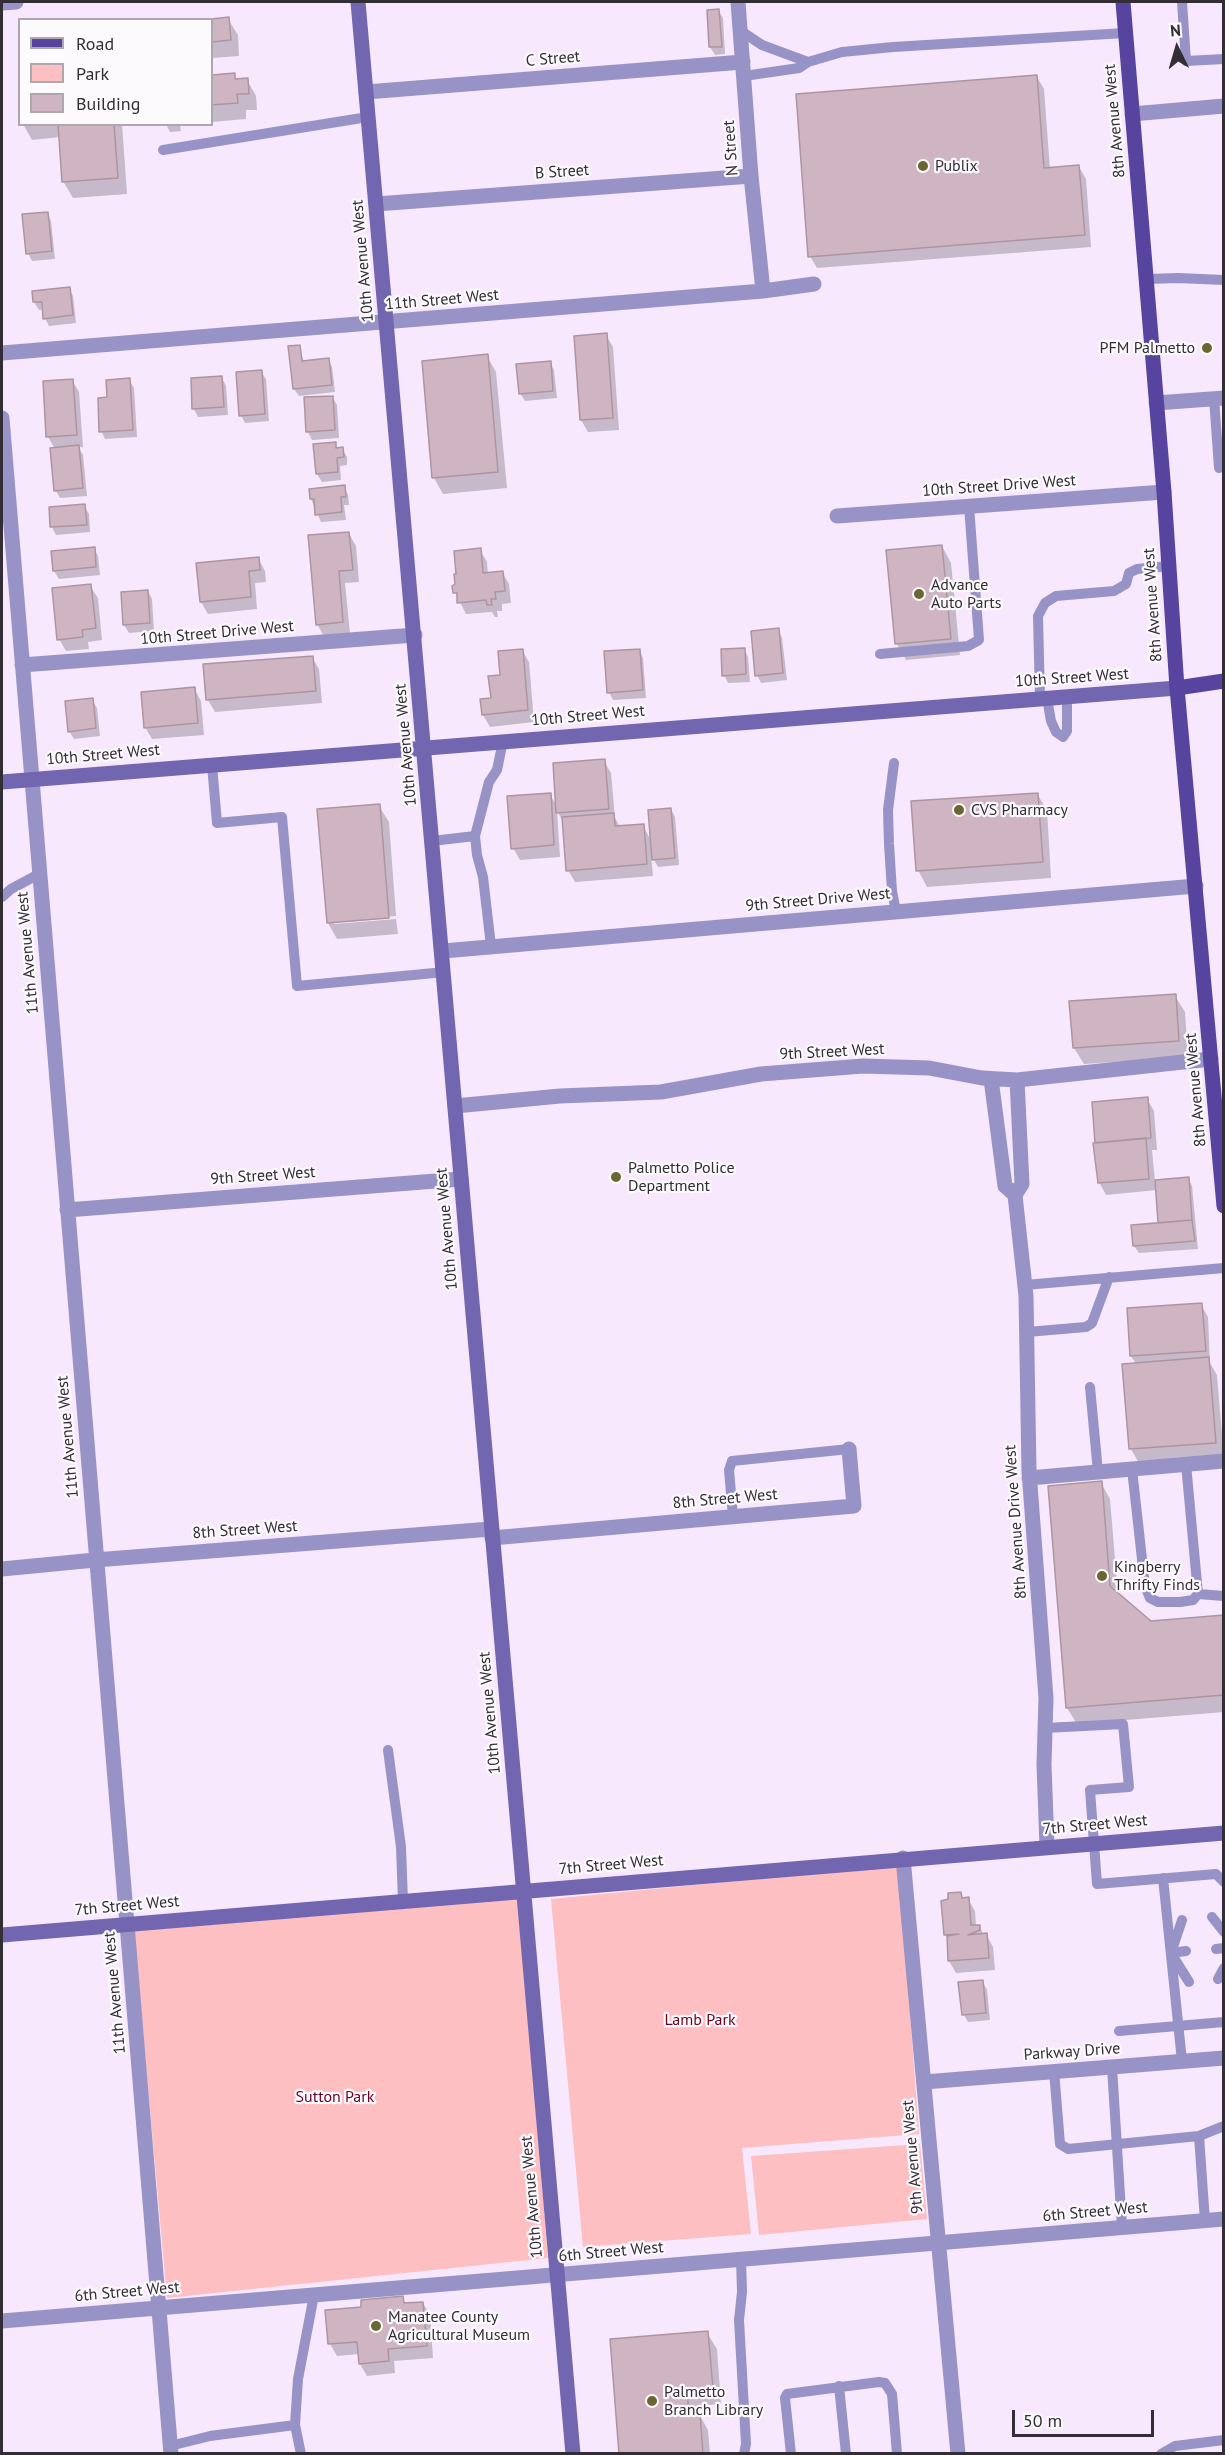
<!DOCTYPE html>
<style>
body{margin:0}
#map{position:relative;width:1225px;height:2455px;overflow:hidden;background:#f8e8fd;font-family:"PT Sans",sans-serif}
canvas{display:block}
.frame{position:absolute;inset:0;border:3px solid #332d35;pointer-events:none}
.legend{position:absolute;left:18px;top:18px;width:195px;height:108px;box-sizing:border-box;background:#fdfafe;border:2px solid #aca8ae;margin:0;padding:8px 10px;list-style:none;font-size:18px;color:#332d35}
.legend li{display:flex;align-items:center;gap:12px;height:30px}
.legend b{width:30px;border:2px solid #aca8ae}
.north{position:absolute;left:1147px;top:18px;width:60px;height:60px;-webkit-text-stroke:4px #fdfafe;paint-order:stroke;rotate:355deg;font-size:16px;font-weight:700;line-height:24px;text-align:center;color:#332d35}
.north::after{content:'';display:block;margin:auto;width:21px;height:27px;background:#332d35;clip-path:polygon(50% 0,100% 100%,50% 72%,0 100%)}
.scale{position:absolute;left:1012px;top:2410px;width:142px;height:27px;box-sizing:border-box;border:3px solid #332d35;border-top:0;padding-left:8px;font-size:18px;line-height:21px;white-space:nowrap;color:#332d35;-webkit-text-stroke:4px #fdfafe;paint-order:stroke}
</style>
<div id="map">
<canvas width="1225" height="2455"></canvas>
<div class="frame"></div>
<ul class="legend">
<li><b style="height:8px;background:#56449e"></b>Road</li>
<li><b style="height:16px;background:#fdbfc1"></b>Park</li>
<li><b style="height:16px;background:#ceb5c1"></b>Building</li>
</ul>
<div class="north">N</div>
<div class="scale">50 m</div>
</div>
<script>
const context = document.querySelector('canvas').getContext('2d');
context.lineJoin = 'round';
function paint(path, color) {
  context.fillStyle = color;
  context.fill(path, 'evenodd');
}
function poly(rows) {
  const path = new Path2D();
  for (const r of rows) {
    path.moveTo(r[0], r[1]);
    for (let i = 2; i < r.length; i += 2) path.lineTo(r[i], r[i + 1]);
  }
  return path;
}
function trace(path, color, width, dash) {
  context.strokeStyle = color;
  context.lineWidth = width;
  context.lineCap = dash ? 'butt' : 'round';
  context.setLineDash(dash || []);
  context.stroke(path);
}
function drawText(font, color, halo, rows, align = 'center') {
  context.font = font + ' "PT Sans",sans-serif';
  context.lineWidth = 4.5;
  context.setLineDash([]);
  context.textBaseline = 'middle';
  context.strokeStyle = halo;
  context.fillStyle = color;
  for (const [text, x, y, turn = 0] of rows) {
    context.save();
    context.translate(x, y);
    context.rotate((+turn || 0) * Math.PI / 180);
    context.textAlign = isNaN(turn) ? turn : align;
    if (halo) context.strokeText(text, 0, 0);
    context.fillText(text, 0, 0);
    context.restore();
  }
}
paint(poly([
 [899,1865,919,2134,742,2148,751,2234,583,2247,551,1899],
 [518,1898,548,2258,167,2298,134,1931],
 [920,2144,927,2219,759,2235,751,2156]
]), '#fdbfc1');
paint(poly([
 [718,10,723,18,725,54,715,55,710,47,708,11],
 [228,19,238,35,239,56,212,58,213,76,234,74,237,80,247,80,256,96,257,110,246,110,246,119,212,122,212,20],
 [1037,77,1044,89,1050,169,1079,167,1086,179,1091,247,817,268,810,256],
 [23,124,122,124,127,194,73,198,63,181,60,137,32,140],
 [166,124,180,124,181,131,170,132],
 [47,213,51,221,55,259,32,261,28,253],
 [69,289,73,296,76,323,49,326,45,318,44,309,39,310,34,302],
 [606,335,613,347,619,430,588,432,581,420],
 [299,347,304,362,328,359,332,367,335,392,299,396,294,389],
 [487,356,496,372,507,488,443,494,434,478],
 [550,363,554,370,557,398,525,401,520,393],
 [261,372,266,379,269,421,245,423,241,415],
 [222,378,226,386,228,415,198,417,194,409],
 [72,380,79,392,83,447,78,447,83,455,87,496,60,498,56,491,55,449,48,437],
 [129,380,134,388,137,437,105,439,101,431,109,398],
 [332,397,337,405,339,438,312,440,308,432],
 [335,443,338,449,342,449,347,457,347,465,340,466,341,480,322,482,317,474],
 [344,487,348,495,349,505,344,505,346,520,321,522,311,499,310,490],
 [84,506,89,514,90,532,56,535,52,527],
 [349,534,356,546,359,582,345,583,350,634,324,636,317,624],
 [942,546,951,563,960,655,906,660,897,644],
 [94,548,98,556,100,575,59,579,54,571,52,553],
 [480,550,487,562,488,574,502,572,509,584,511,603,502,604,502,611,497,611,498,617,495,617,492,612,466,614,455,592],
 [258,558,265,571,266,582,255,583,257,609,208,614,201,602],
 [90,586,98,598,102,640,88,642,89,649,66,651,59,639],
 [148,591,152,599,154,631,129,633,124,625],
 [778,630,782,638,787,680,761,683,757,675],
 [744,649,748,657,750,682,728,683,724,675],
 [522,650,529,662,534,722,490,727,483,715,502,677],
 [639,650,643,658,646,698,613,700,609,692],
 [312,657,319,669,322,703,215,712,208,700,205,666],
 [194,688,201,701,204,735,152,739,145,727],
 [92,700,97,708,100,736,74,739,69,731],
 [604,761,611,773,615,818,620,827,643,826,652,842,671,809,675,817,679,865,658,867,651,855,653,876,575,882,568,870,564,823,557,811,560,857,520,860,513,848,550,795,558,808],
 [1037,794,1047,810,1051,878,927,887,918,870],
 [379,806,389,822,396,916,334,921,334,924,396,919,398,934,337,939,328,923],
 [1175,996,1185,1012,1188,1057,1084,1064,1074,1048,1071,1003],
 [1147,1099,1154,1111,1157,1150,1152,1150,1155,1181,1188,1178,1192,1186,1198,1249,1139,1253,1134,1246,1160,1224,1157,1190,1106,1195,1099,1182],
 [1201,1305,1208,1317,1210,1363,1217,1375,1224,1459,1140,1465,1131,1449,1124,1366,1137,1365,1131,1356],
 [1101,1483,1110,1499,1118,1595,1151,1623,1224,1616,1224,1712,1077,1724,1067,1708],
 [960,1894,963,1899,968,1899,975,1911,976,1926,979,1926,984,1935,986,1934,993,1947,995,1970,956,1973,949,1961,948,1939,946,1934,950,1900],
 [983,1982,987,1990,990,2020,968,2022,964,2015],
 [402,2298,406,2304,423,2303,430,2315,433,2358,394,2361,395,2373,367,2376,360,2364,359,2354,337,2356,330,2344,363,2309],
 [707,2333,717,2349,721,2404,696,2406,696,2414,699,2414,708,2430,710,2454,621,2454]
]), '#0003');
const building = poly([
 [719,9,722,47,709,47,707,10,719,9],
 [229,17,231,40,212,42,212,20,202,20,229,17],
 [235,73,235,79,248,78,249,94,237,94,238,103,212,105,212,75,235,73],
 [1037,75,1044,168,1079,165,1085,235,808,257,796,94,1037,75],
 [58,124,114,124,118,178,62,182,58,124],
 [48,212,52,251,26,254,22,214,48,212],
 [70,287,73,315,43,319,42,302,33,302,32,291,70,287],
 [607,333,613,418,580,420,574,336,607,333],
 [300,345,302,361,329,358,332,385,293,389,288,346,300,345],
 [488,354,498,472,432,478,422,361,488,354],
 [551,361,553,391,519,394,516,364,551,361],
 [262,370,265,414,239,416,236,372,262,370],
 [222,376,224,407,192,409,191,378,222,376],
 [130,378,133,430,99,432,98,398,107,397,106,380,130,378],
 [73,379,77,435,46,437,43,381,73,379],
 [333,396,335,430,306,432,304,397,333,396],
 [336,442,336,448,343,447,344,457,337,458,338,472,316,474,313,444,336,442],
 [79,445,83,488,54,491,50,448,79,445],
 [345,485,346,497,341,497,342,512,315,515,314,499,310,499,309,489,345,485],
 [85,504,87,525,50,527,49,507,85,504],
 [349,532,353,570,339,571,343,622,316,625,308,535,349,532],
 [942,545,951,639,895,644,886,550,942,545],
 [95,547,96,567,53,571,51,551,95,547],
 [481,548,483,573,503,571,505,591,495,592,496,599,491,599,492,605,487,605,486,600,457,603,457,593,453,593,452,586,455,584,454,574,456,574,454,551,481,548],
 [259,557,260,570,249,571,251,597,200,602,196,563,259,557],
 [91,584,96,628,82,630,83,637,57,640,52,588,91,584],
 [148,590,150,623,123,625,121,592,148,590],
 [779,628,783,673,755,676,751,631,779,628],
 [745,648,746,674,722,676,721,649,745,648],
 [523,649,528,710,482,715,480,699,491,698,488,676,500,675,498,651,523,649],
 [640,649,643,690,607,693,604,651,640,649],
 [313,656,316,691,206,700,203,664,313,656],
 [195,687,198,723,144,728,141,692,195,687],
 [93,698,96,728,68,732,65,701,93,698],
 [605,759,609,809,556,813,553,763,605,759],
 [551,793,554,845,511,849,507,796,551,793],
 [1038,793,1043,862,916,871,911,801,1038,793],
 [380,804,389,918,327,923,317,809,380,804],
 [671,808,675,858,652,860,648,810,671,808],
 [614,813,615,826,644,824,647,864,566,871,562,817,614,813],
 [1176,994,1179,1041,1073,1048,1069,1001,1176,994],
 [1148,1097,1151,1138,1095,1143,1092,1102,1148,1097],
 [1146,1138,1149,1179,1098,1183,1093,1143,1146,1138],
 [1189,1177,1192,1220,1158,1223,1155,1180,1189,1177],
 [1192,1220,1195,1241,1133,1246,1131,1225,1192,1220],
 [1202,1303,1206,1351,1130,1356,1127,1308,1202,1303],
 [1209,1357,1216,1443,1129,1449,1122,1364,1209,1357],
 [1102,1481,1110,1586,1151,1621,1224,1615,1224,1695,1066,1708,1048,1486,1102,1481],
 [961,1892,962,1898,969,1897,971,1925,980,1925,980,1930,968,1935,987,1933,989,1958,948,1961,947,1936,959,1934,944,1935,941,1901,948,1899,948,1893,961,1892],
 [983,1980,986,2013,962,2015,958,1982,983,1980],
 [403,2296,404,2303,423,2302,427,2346,388,2349,389,2361,359,2364,357,2342,328,2344,325,2310,361,2307,361,2300,403,2296],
 [708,2331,713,2388,687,2390,689,2413,700,2413,703,2454,619,2454,610,2339,708,2331]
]);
paint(building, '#ceb5c1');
trace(building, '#ad95a0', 1.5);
trace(poly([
 [1182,2,1186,61,1224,59],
 [741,31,762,45,808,62,799,68,744,76],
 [808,62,842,52,893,47,1125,33],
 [163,150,368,117],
 [1146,279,1178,278,1224,280],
 [1214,398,1219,468],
 [880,654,968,646,979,640,969,506],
 [1047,698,1051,721,1056,732,1063,737,1067,731,1067,697],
 [1040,699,1038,616,1045,603,1056,596,1114,591,1126,584,1129,573,1137,569,1169,566],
 [894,763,888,810,889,844,892,891,896,912],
 [212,765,217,823,282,817,297,986,445,972],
 [475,836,477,855,483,877,491,946],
 [432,841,475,836,489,782,497,770,503,741],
 [2,897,11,889,39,874],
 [1025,1285,1224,1268],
 [1027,1332,1086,1327,1092,1323,1109,1277],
 [1090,1387,1098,1472],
 [1132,1469,1145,1586,1150,1598,1158,1602,1180,1602,1193,1600,1198,1594,1186,1464],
 [733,1516,729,1470,732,1461,849,1449],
 [1198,1594,1224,1596],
 [1045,1728,1123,1724,1129,1787,1090,1790,1097,1884,1216,1874,1224,1882],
 [388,1750,401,1847,403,1901],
 [1163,1878,1182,2061],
 [1212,1917,1224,1932],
 [1173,1947,1182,1920],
 [1216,1949,1224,1948],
 [1186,1951,1171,1953,1189,1982],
 [1218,1979,1224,1968],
 [1119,2031,1224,2022],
 [1112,2067,1122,2227],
 [1054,2071,1060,2144,1068,2149,1199,2136,1205,2221],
 [1199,2136,1224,2126],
 [741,2259,742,2292,739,2320,746,2444,744,2454],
 [839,2386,846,2454],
 [295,2425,301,2454],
 [170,2446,210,2436,295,2425,298,2379,314,2295],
 [791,2454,785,2398,787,2394,879,2382,885,2383,892,2394,897,2454],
 [1161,2454,1175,2446,1224,2440]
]), '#9893c6', 10);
trace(poly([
 [738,2,751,176,763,291],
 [2,3,16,2],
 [366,92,743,62],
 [1132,114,1224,106],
 [376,204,751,176],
 [2,353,763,291,814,284],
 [1156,403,1224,398],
 [2,418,171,2454],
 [837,516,1164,492],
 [22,665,415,635],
 [443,951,1196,886],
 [991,1079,1005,1186,1015,1195],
 [1017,1080,1022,1184,1015,1195,1026,1296,1029,1471,1046,1698,1044,1764,1047,1847],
 [455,1106,560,1096,661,1092,761,1074,863,1066,929,1068,982,1078,1017,1080,1211,1059],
 [67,1210,461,1179],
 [1029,1478,1224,1461],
 [492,1538,854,1506,849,1449],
 [2,1569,95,1560,491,1529],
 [903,1858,958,2454],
 [924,2082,1224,2058],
 [2,2321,1224,2219]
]), '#9893c6', 15);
trace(poly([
 [358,2,573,2454],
 [2,782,1177,688],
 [2,1935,1224,1833]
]), '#7166af', 15);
trace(poly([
 [1123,2,1164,492,1177,688,1224,1206],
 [1177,688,1224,681]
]), '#56449e', 15);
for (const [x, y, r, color] of [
 [923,166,6,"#6a6531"],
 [1207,348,6,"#6a6531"],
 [919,594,6,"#6a6531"],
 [959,810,6,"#6a6531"],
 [616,1177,6,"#6a6531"],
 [1102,1576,6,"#6a6531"],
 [376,2326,6,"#6a6531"],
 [652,2401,6,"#6a6531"]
]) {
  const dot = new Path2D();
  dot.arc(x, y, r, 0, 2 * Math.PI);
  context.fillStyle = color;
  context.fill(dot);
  trace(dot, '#fdfafe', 2);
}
drawText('16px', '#332d35', '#fdfafe', [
 ["C Street",553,59,-5],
 ["8th Avenue West",1115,121,-95],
 ["N Street",731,148,-94],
 ["B Street",562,172,-4],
 ["10th Avenue West",363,261,-95],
 ["11th Street West",442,300,-5],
 ["10th Street Drive West",999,486,-4],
 ["8th Avenue West",1153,605,-94],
 ["10th Street Drive West",217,633,-5],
 ["10th Street West",1072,678,-4],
 ["10th Street West",588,716,-5],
 ["10th Avenue West",406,745,-95],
 ["10th Street West",103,755,-5],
 ["9th Street Drive West",818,900,-5],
 ["11th Avenue West",28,953,-95],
 ["9th Street West",832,1052,-3],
 ["8th Avenue West",1196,1090,-95],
 ["9th Street West",263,1176,-4],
 ["10th Avenue West",447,1229,-95],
 ["11th Avenue West",68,1437,-95],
 ["8th Street West",725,1499,-5],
 ["8th Avenue Drive West",1016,1522,-94],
 ["8th Street West",245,1530,-4],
 ["10th Avenue West",490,1713,-95],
 ["7th Street West",1095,1825,-5],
 ["7th Street West",611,1865,-5],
 ["7th Street West",127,1906,-5],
 ["11th Avenue West",115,1993,-95],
 ["Parkway Drive",1072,2052,-4],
 ["9th Avenue West",913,2157,-95],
 ["10th Avenue West",532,2197,-95],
 ["6th Street West",1095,2212,-5],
 ["6th Street West",611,2252,-5],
 ["6th Street West",127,2292,-5]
]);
drawText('16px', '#332d35', '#fdfafe', [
 ["Publix",935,166],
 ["PFM Palmetto",1195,348,"right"],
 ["Advance",931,585],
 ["Auto Parts",931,603],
 ["CVS Pharmacy",971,810],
 ["Palmetto Police",628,1168],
 ["Department",628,1186],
 ["Kingberry",1114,1567],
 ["Thrifty Finds",1114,1585],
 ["Manatee County",388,2317],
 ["Agricultural Museum",388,2335],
 ["Palmetto",664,2392],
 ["Branch Library",664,2410]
], 'left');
drawText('16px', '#6d001e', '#fdfafe', [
 ["Lamb Park",700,2020],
 ["Sutton Park",335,2097]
]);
</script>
